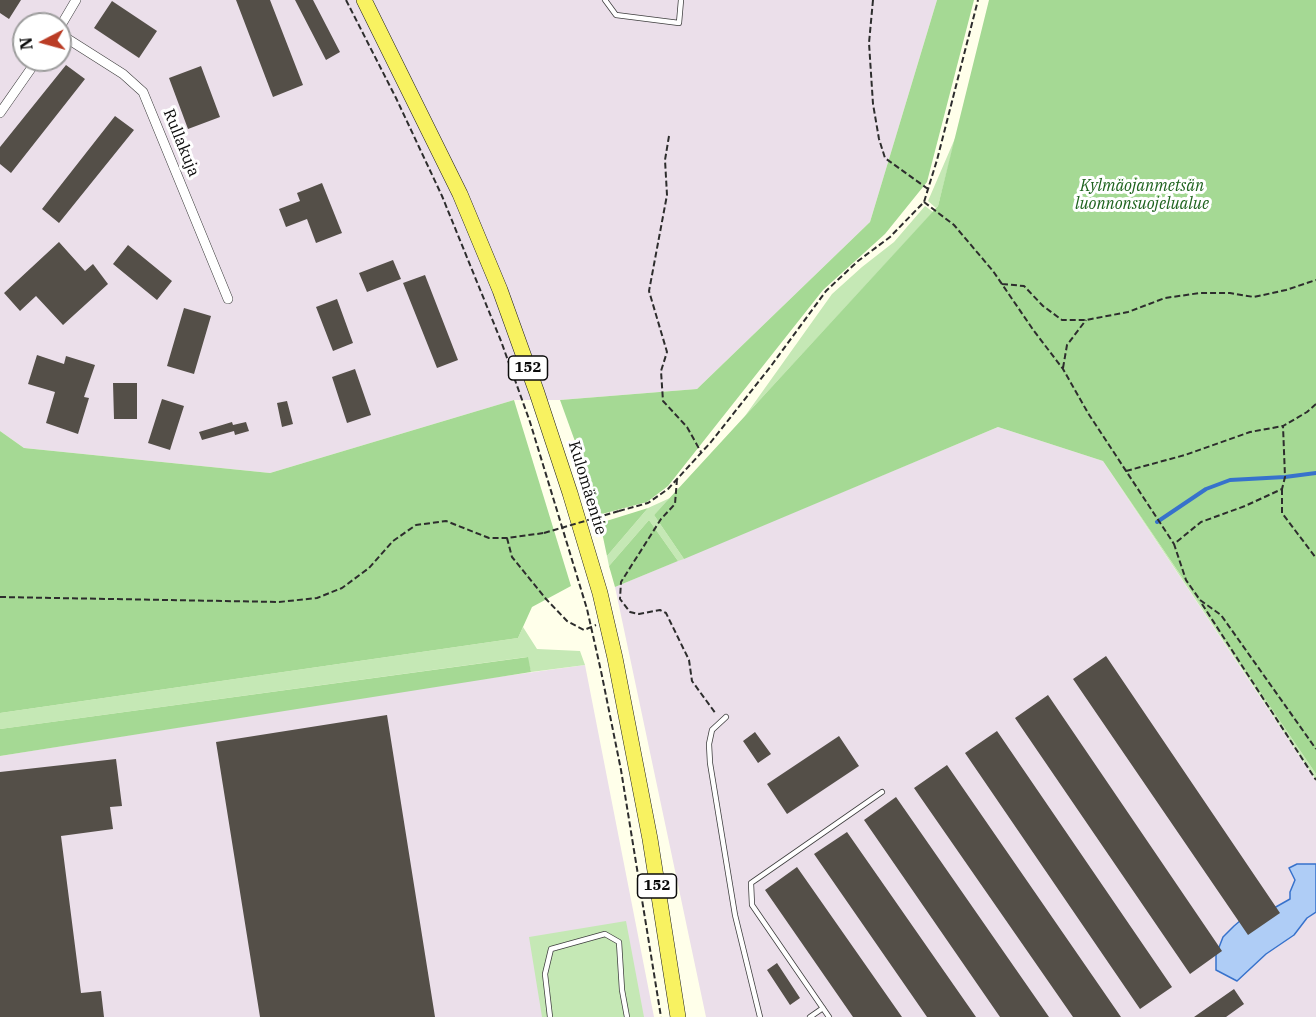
<!DOCTYPE html>
<meta charset="utf-8">
<style>
body{margin:0}
#map{position:relative;width:1316px;height:1017px;overflow:hidden;background:#ffffea;font-family:"IBM Plex Serif",serif}
canvas{display:block}
.north{position:absolute;left:12px;top:12px;width:60px;height:60px;box-sizing:border-box;background:#fff;border:2px solid #9d9d9d;border-radius:50%;rotate:264deg;font-size:16px;font-weight:700;line-height:24px;text-align:center;color:#0b0b0b}
.north::after{content:'';display:block;margin:auto;width:21px;height:27px;background:#ba3c25;clip-path:polygon(50% 0,100% 100%,50% 72%,0 100%)}
</style>
<div id="map">
<canvas width="1316" height="1017"></canvas>
<div class="north">N</div>
</div>
<script>
const context = document.querySelector('canvas').getContext('2d');
context.lineJoin = 'round';
function paint(path, color) {
  context.fillStyle = color;
  context.fill(path, 'evenodd');
}
function poly(rows) {
  const path = new Path2D();
  for (const r of rows) {
    path.moveTo(r[0], r[1]);
    for (let i = 2; i < r.length; i += 2) path.lineTo(r[i], r[i + 1]);
  }
  return path;
}
function trace(path, color, width, dash) {
  context.strokeStyle = color;
  context.lineWidth = width;
  context.lineCap = dash ? 'butt' : 'round';
  context.setLineDash(dash || []);
  context.stroke(path);
}
function drawText(font, color, halo, rows, align = 'center') {
  context.font = font + ' "IBM Plex Serif",serif';
  context.lineWidth = 6;
  context.setLineDash([]);
  context.textBaseline = 'middle';
  context.strokeStyle = halo;
  context.fillStyle = color;
  for (const [text, x, y, turn = 0] of rows) {
    context.save();
    context.translate(x, y);
    context.rotate((+turn || 0) * Math.PI / 180);
    context.textAlign = isNaN(turn) ? turn : align;
    if (halo) context.strokeText(text, 0, 0);
    context.fillText(text, 0, 0);
    context.restore();
  }
}
paint(poly([
 [0,0,937,0,870,222,697,389,560,400,514,400,270,473,24,448,0,431],
 [24,24,60,24,60,60,24,60],
 [998,427,1103,461,1316,781,1316,1017,706,1017,615,587],
 [585,665,654,1017,0,1017,0,756,439,685]
]), '#ebdfea');
paint(poly([
 [956,136,938,206,936,208,928,201],
 [925,206,933,212,745,416,832,294,862,267,894,242],
 [1103,461,1316,774,1316,781,1316,780],
 [670,498,654,515,684,559,678,561,649,520,609,566,607,556,648,508],
 [523,627,537,649,580,651,585,665,531,672,527,657,0,729,0,713,518,638],
 [626,921,644,1017,542,1017,529,937]
]), '#c5e8b5');
paint(poly([
 [937,0,974,0,927,182,885,234,823,290,668,486,647,502,598,515,593,491,560,400,697,389,870,222],
 [989,0,1316,0,1316,774,1103,461,998,427,684,559,654,515,938,206],
 [514,400,571,586,532,607,518,638,0,713,0,431,24,448,270,473],
 [648,508,607,556,600,523],
 [649,520,678,561,615,587,609,566],
 [528,657,531,672,0,756,0,729]
]), '#a5d994');
const water = poly([
 [1297,864,1316,864,1316,912,1307,918,1294,935,1266,954,1237,981,1216,970,1216,955,1223,937,1234,926,1241,920,1267,912,1290,899,1290,892,1295,880,1289,868,1297,864]
]);
paint(water, '#afcdf6');
trace(water, '#3772cc', 1.5);
trace(poly([
 [1157,522,1206,489,1230,480,1285,477,1316,473]
]), '#3772cc', 4);
paint(poly([
 [0,0,21,0,9,19,0,13],
 [236,0,270,0,303,85,273,97],
 [295,0,313,0,340,52,326,60],
 [112,1,157,31,139,58,94,28],
 [66,65,85,79,11,173,0,164,0,147],
 [201,66,220,117,188,129,169,78],
 [115,116,134,130,59,223,42,209],
 [322,183,342,233,316,243,307,219,286,227,279,209,300,201,297,193],
 [59,242,85,271,93,264,108,284,63,325,36,296,20,311,4,293],
 [128,245,172,281,157,300,113,264],
 [393,260,401,279,367,292,359,273],
 [425,275,458,360,437,368,403,283],
 [337,299,353,343,333,351,316,307],
 [184,308,211,316,194,374,167,366],
 [37,355,64,364,66,356,95,365,84,397,89,398,78,434,46,423,55,392,28,384],
 [355,369,371,415,347,423,332,377],
 [113,383,137,383,137,419,114,419],
 [162,399,184,406,170,450,148,443],
 [287,401,293,424,282,427,277,403],
 [232,422,233,425,246,422,249,431,235,435,234,431,202,440,199,432],
 [1106,656,1280,913,1248,935,1073,679],
 [1048,695,1222,951,1190,974,1015,718],
 [387,715,435,1017,260,1017,216,742],
 [997,731,1172,987,1140,1009,965,753],
 [755,732,771,754,758,763,743,741],
 [839,736,859,766,787,814,767,784],
 [116,759,122,806,110,807,113,829,61,836,81,993,101,991,104,1017,0,1017,0,772],
 [947,765,1121,1017,1073,1017,914,788],
 [896,797,1049,1017,1000,1017,864,820],
 [847,832,976,1017,927,1017,814,854],
 [797,867,902,1017,853,1017,765,890],
 [777,963,800,998,790,1005,767,970],
 [1234,989,1244,1004,1226,1017,1194,1017]
]), '#544f48');
const service = poly([
 [605,0,616,15,679,23,681,0],
 [726,717,712,730,709,744,710,763,735,915,760,1017],
 [550,1017,545,974,551,949,605,934,619,942,622,990,627,1017],
 [810,1017,823,1008],
 [829,1017,752,905,751,883,882,792]
]);
const minor = poly([
 [60,27,76,0],
 [60,34,123,74,143,92,228,299],
 [0,113,37,60]
]);
const primary = poly([
 [364,0,460,194,500,290,537,393,570,493,600,593,615,658,650,839,678,1017]
]);
trace(service, '#3e3e3e', 6);
trace(minor, '#3e3e3e', 10);
trace(primary, '#1c1c1c', 16);
trace(poly([
 [346,0,396,98,442,196,501,341,530,422,587,609,601,671,621,770,661,1017],
 [873,0,869,43,873,104,879,139,885,158,928,189],
 [669,136,665,160,667,195,649,291,667,352,661,371,663,401,687,427,701,452],
 [924,202,954,225,993,271,1034,331,1063,369,1088,413,1174,544],
 [1002,284,1024,286,1043,306,1062,320,1086,320,1128,312,1165,298,1200,293,1230,293,1254,297,1286,290,1316,280],
 [1063,368,1067,345,1086,320],
 [1316,404,1307,412,1283,426,1285,477,1282,489,1245,506,1201,522,1174,544,1186,580,1200,600,1221,615,1316,749],
 [1126,471,1185,455,1250,432,1283,426],
 [677,479,675,504,661,519,621,582,620,599,630,612,639,614,660,610,666,613,689,660,692,681,716,714],
 [1282,489,1282,513,1316,558],
 [619,511,648,503,668,489,711,442,771,366,826,291,858,261,890,237,924,202,937,160,978,0],
 [507,538,512,557,546,599,567,621,584,630,596,625],
 [0,597,279,602,317,598,342,588,369,568,393,541,416,525,446,521,489,538,507,538,544,533],
 [1202,604,1316,780]
]), '#2d2d2d', 2, [6, 3]);
trace(service, '#fff', 4.5);
trace(minor, '#fff', 9);
trace(primary, '#f8f261', 15);
trace(poly([
 [544,533,619,511]
]), '#2d2d2d', 2, [6, 3]);
for (const [x, y, w] of [
 [528,368,39],
 [657,886,39]
]) {
  const box = new Path2D();
  box.roundRect(x - w / 2, y - 12, w, 24, 4.5);
  context.fillStyle = '#fff';
  context.fill(box);
  trace(box, '#0b0b0b', 1.5);
}
drawText('bold 15px', '#0b0b0b', null, [
 ["152",528,368],
 ["152",657,886]
]);
drawText('16px', '#0b0b0b', '#fff', [
 ["Rullakuja",181,143,68],
 ["Kulomäentie",587,488,73]
]);
drawText('italic 16px', '#1d621d', '#fff', [
 ["Kylmäojanmetsän",1142,186],
 ["luonnonsuojelualue",1142,204]
]);
</script>
